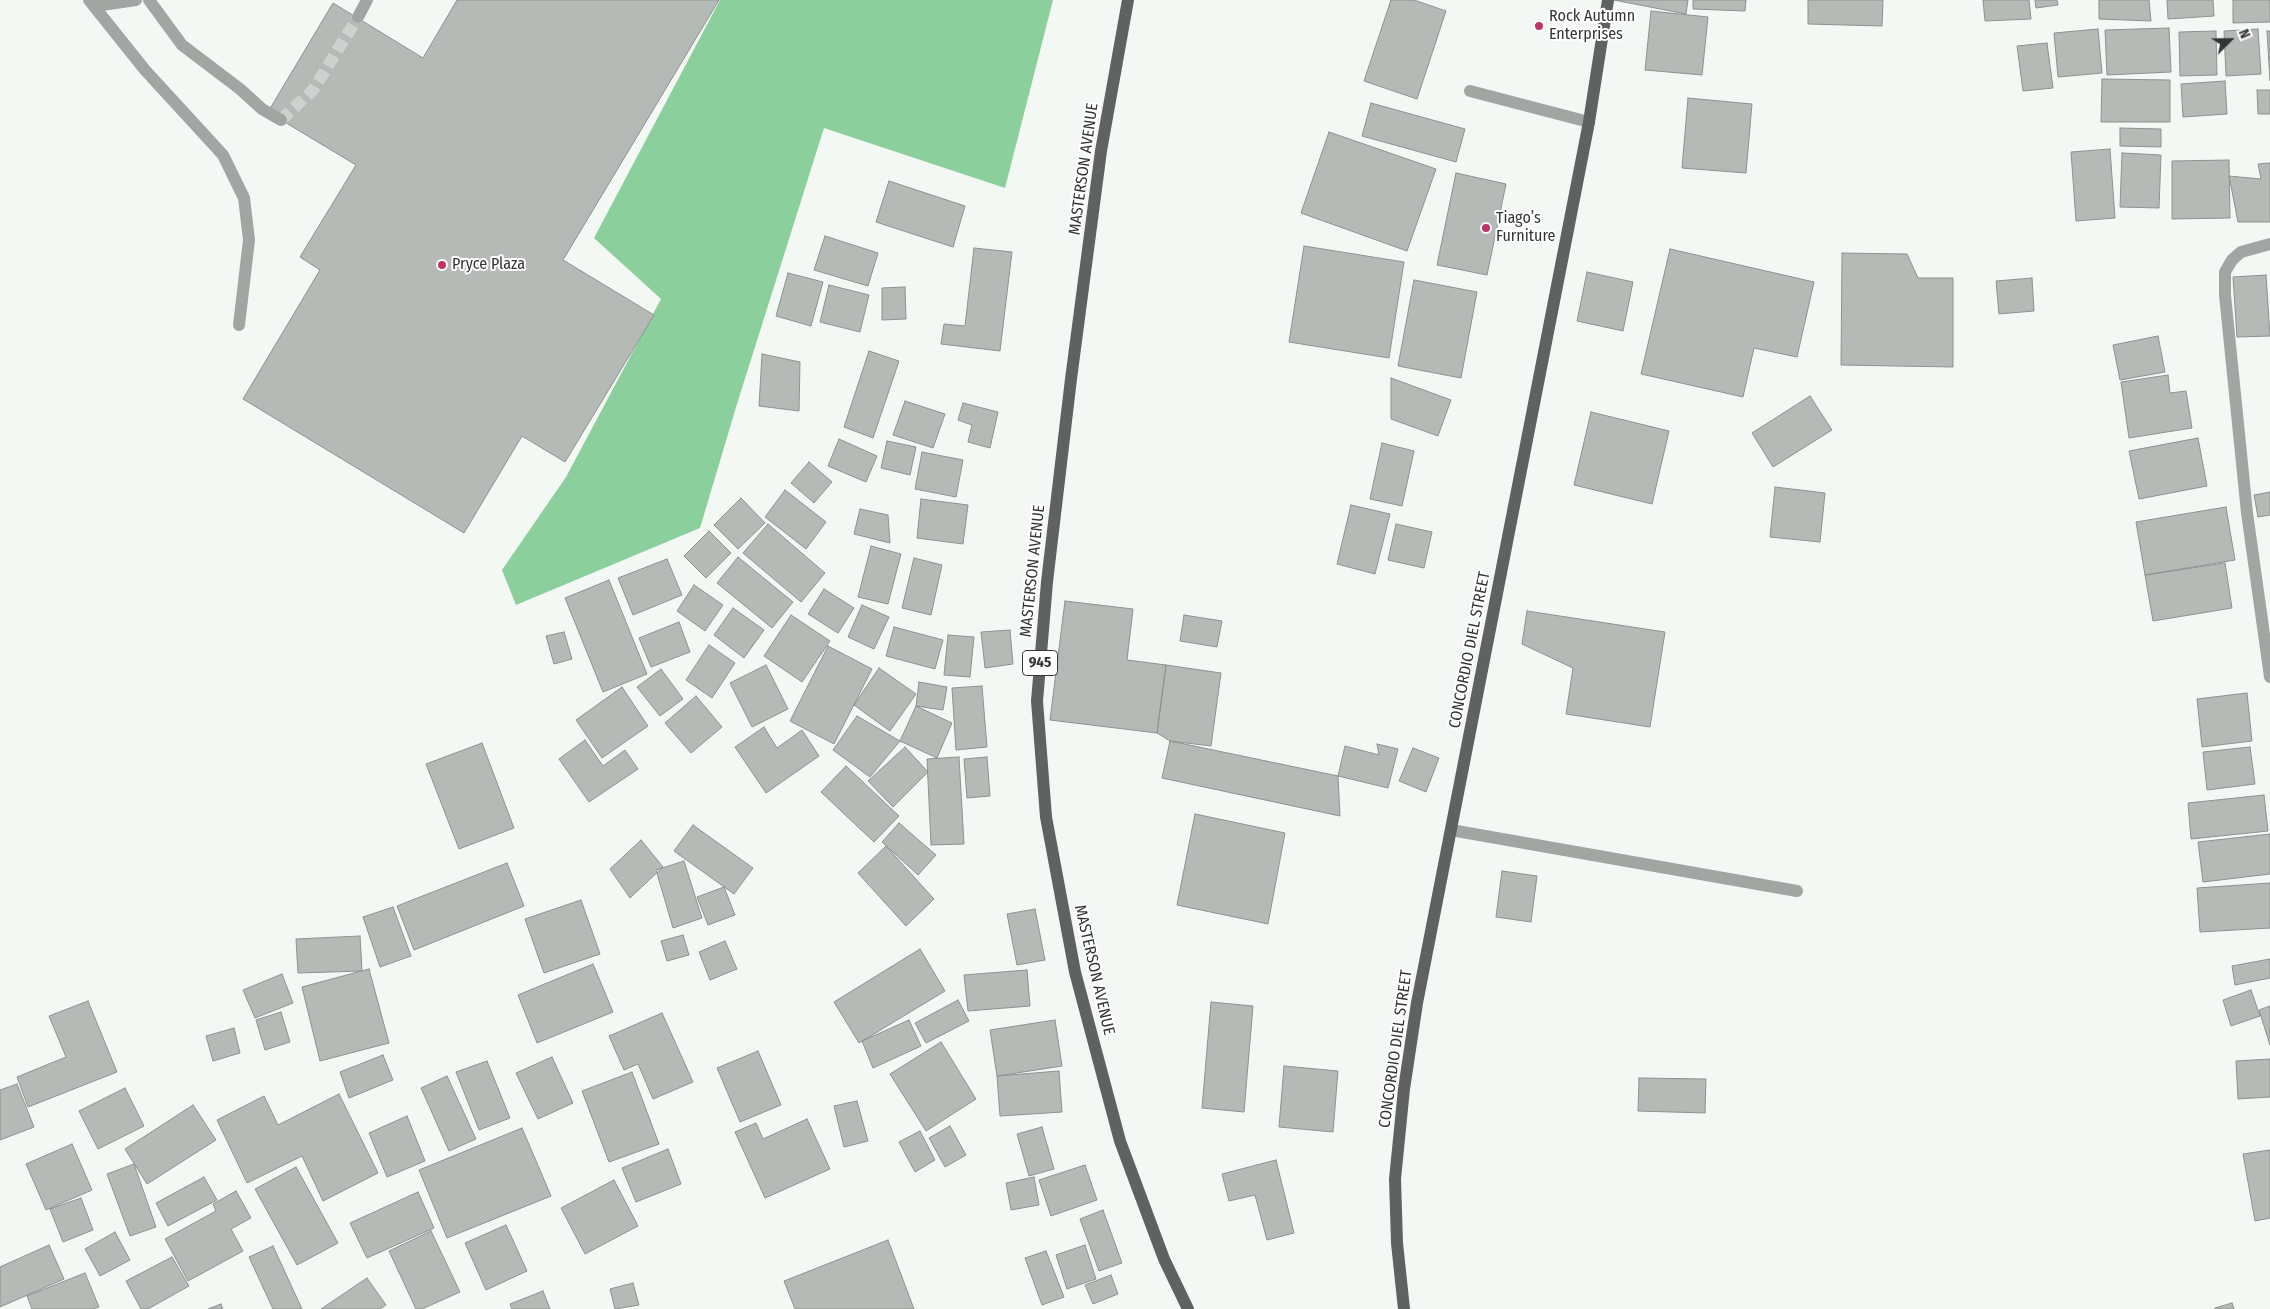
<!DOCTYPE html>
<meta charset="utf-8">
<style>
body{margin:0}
#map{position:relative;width:2270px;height:1309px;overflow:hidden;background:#f4f8f5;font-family:"Fira Sans Condensed",sans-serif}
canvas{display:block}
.north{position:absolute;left:2205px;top:15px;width:50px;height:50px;-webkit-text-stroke:4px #fff;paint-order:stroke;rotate:67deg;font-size:14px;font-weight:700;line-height:20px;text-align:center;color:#343534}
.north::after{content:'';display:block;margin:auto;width:18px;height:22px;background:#343534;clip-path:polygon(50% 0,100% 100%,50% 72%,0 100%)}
</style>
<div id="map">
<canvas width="2270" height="1309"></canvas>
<div class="north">N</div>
</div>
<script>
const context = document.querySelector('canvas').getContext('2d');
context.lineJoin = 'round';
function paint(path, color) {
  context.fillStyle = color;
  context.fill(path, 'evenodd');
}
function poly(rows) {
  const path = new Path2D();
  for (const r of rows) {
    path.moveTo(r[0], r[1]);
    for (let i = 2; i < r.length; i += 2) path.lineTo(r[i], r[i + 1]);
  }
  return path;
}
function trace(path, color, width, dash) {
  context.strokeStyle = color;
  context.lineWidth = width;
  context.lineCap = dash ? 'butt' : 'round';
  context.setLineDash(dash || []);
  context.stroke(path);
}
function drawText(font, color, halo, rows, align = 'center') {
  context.font = font + ' "Fira Sans Condensed",sans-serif';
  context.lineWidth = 4;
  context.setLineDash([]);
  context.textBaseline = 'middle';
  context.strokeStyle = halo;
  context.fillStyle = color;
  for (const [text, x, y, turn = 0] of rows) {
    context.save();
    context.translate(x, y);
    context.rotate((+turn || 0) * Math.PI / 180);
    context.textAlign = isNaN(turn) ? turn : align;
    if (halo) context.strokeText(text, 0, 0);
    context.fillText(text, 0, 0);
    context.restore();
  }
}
paint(poly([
 [720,0,1053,0,1005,188,824,128,737,404,700,528,516,605,502,570,566,477,661,299,594,238]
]), '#8bcf9c');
const building = poly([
 [457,0,719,0,563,260,654,315,565,462,522,436,464,533,243,399,320,270,300,257,356,165,268,112,333,3,423,58,457,0],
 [1391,0,1414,0,1446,11,1417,99,1364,81,1391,0],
 [1614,0,1688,0,1686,14,1614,0],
 [1693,0,1746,0,1745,11,1693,9,1693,0],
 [1808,0,1883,0,1882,26,1808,24,1808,0],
 [1983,0,2029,0,2031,19,1985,21,1983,0],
 [2035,0,2057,0,2058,5,2036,8,2035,0],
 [2099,0,2149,0,2151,21,2099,19,2099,0],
 [2167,0,2213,0,2214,16,2168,19,2167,0],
 [2233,0,2270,0,2270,22,2233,23,2233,0],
 [1651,11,1708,17,1702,75,1645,70,1651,11],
 [2169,28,2171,72,2107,75,2105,30,2169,28],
 [2098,29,2102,73,2058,77,2054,33,2098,29],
 [2258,29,2261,74,2226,76,2224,31,2258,29],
 [2216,31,2217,75,2180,76,2179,32,2216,31],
 [2267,31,2270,31,2270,81,2267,31],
 [2047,43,2053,88,2023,91,2017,46,2047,43],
 [2102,79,2170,80,2170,122,2101,122,2102,79],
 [2225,81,2227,114,2183,117,2181,84,2225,81],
 [2257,90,2270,90,2270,114,2258,114,2257,90],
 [1688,98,1752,104,1746,173,1682,168,1688,98],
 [1371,103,1465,129,1456,162,1362,136,1371,103],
 [2120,128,2161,129,2161,147,2120,146,2120,128],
 [1329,132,1436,169,1407,251,1301,213,1329,132],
 [2110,149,2115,218,2076,221,2071,152,2110,149],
 [2122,153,2161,155,2159,208,2120,207,2122,153],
 [2229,160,2230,218,2172,219,2172,161,2229,160],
 [2270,163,2270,222,2238,222,2229,176,2261,179,2258,164,2270,163],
 [1456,173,1506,184,1487,275,1437,265,1456,173],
 [889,181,965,206,953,247,876,222,889,181],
 [825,236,878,253,868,286,814,270,825,236],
 [1304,246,1404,262,1389,358,1289,342,1304,246],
 [974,248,1012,252,1000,351,941,344,944,324,965,326,974,248],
 [1670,249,1814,282,1797,357,1754,348,1743,397,1641,374,1670,249],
 [1842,253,1907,254,1918,278,1953,278,1953,367,1841,365,1842,253],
 [1587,272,1633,282,1623,331,1577,321,1587,272],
 [788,273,823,282,811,326,776,316,788,273],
 [2266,275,2270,336,2237,337,2233,277,2266,275],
 [2032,278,2034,311,1999,314,1996,281,2032,278],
 [1414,280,1477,292,1461,378,1398,366,1414,280],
 [829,285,869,295,860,332,820,322,829,285],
 [905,287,906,319,882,320,882,288,905,287],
 [2158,336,2165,372,2120,380,2113,345,2158,336],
 [869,351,899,361,873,438,844,427,869,351],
 [762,354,800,362,799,411,759,406,762,354],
 [2168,375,2170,393,2186,391,2192,428,2129,438,2121,382,2168,375],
 [1391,378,1451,400,1438,436,1391,419,1391,378],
 [1810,396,1832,430,1773,467,1752,433,1810,396],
 [905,401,945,414,933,448,893,435,905,401],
 [963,403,998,412,990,448,968,442,972,425,958,420,963,403],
 [1591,412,1669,431,1652,504,1574,485,1591,412],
 [2198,438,2207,486,2139,499,2129,451,2198,438],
 [839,439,877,456,866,482,828,466,839,439],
 [887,441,916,447,910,475,881,468,887,441],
 [1382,443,1414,451,1402,506,1370,499,1382,443],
 [922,452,963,460,956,497,915,489,922,452],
 [809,462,832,482,814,503,791,483,809,462],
 [1775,487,1825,493,1820,542,1770,537,1775,487],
 [785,490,826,522,806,549,765,517,785,490],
 [2270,492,2270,515,2258,517,2254,495,2270,492],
 [741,498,765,523,738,549,714,525,741,498],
 [921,499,968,505,963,544,917,538,921,499],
 [1351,505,1390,514,1375,574,1337,564,1351,505],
 [2226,507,2235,560,2145,575,2136,522,2226,507],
 [860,509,888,515,890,543,854,534,860,509],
 [768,524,825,573,801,602,743,553,768,524],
 [1396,524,1432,532,1424,568,1388,560,1396,524],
 [709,531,731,553,706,578,684,556,709,531],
 [871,546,901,554,888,604,858,597,871,546],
 [738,557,793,602,772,628,717,583,738,557],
 [914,558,942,565,931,615,902,608,914,558],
 [667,559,682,595,633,615,618,578,667,559],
 [2225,563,2232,608,2153,621,2145,575,2225,563],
 [609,580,647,674,603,692,565,598,609,580],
 [694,585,723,605,705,631,677,611,694,585],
 [824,589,854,608,838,633,808,614,824,589],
 [1065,601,1133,609,1127,660,1166,665,1157,733,1050,720,1065,601],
 [862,605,889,617,874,649,848,637,862,605],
 [733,608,764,630,744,658,714,635,733,608],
 [1527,611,1665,632,1650,727,1566,714,1573,668,1522,644,1527,611],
 [791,615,830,641,802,682,764,656,791,615],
 [1184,615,1222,621,1217,647,1180,641,1184,615],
 [679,622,690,652,651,667,639,638,679,622],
 [894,627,943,640,935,669,886,656,894,627],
 [1010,630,1013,664,985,668,981,632,1010,630],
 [564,632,572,659,554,664,546,636,564,632],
 [948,635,974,637,970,677,944,675,948,635],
 [709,645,735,663,712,698,686,680,709,645],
 [828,646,872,669,834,744,790,721,828,646],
 [766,665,788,709,752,727,730,683,766,665],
 [1166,665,1221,673,1211,746,1170,741,1157,733,1166,665],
 [879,668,916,694,890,731,854,705,879,668],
 [661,669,683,699,660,716,637,687,661,669],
 [919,682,947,687,943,710,916,706,919,682],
 [982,686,987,747,956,750,952,688,982,686],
 [622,687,648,726,602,758,576,720,622,687],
 [2247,693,2252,741,2202,747,2197,699,2247,693],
 [696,696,722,727,691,753,665,723,696,696],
 [916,706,952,723,937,758,900,741,916,706],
 [857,716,900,741,870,777,833,750,857,716],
 [764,727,777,748,802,730,819,756,766,793,735,747,764,727],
 [585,740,603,766,625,750,638,769,589,802,559,759,585,740],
 [1170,741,1338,776,1340,816,1162,778,1170,741],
 [482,743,514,828,459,849,426,764,482,743],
 [1377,744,1398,749,1388,788,1338,776,1345,746,1379,755,1377,744],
 [905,747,928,772,893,807,868,781,905,747],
 [2250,747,2255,784,2207,790,2203,752,2250,747],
 [1413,748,1439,758,1426,792,1399,781,1413,748],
 [959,757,964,844,931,845,927,759,959,757],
 [987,757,990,796,967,798,964,759,987,757],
 [846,766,899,816,874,842,821,792,846,766],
 [2264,795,2268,831,2191,839,2188,803,2264,795],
 [1195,814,1285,833,1268,924,1177,905,1195,814],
 [899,823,936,855,918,875,882,842,899,823],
 [693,825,753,868,734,894,674,851,693,825],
 [2270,834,2270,874,2203,882,2198,842,2270,834],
 [641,840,663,867,630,898,610,869,641,840],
 [886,846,934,899,906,926,858,873,886,846],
 [684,861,702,918,673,928,656,870,684,861],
 [507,863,524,906,414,950,397,906,507,863],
 [1502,871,1537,876,1531,922,1496,917,1502,871],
 [2270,883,2270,928,2200,932,2197,888,2270,883],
 [724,887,735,915,708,925,697,897,724,887],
 [581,900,600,954,544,973,525,919,581,900],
 [393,907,411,956,380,967,363,917,393,907],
 [1035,909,1045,960,1017,965,1007,914,1035,909],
 [683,935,689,955,667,961,661,941,683,935],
 [360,936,362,971,298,973,296,939,360,936],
 [725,941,737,969,710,980,699,952,725,941],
 [920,949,945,991,859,1043,834,1002,920,949],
 [2270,959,2270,978,2235,985,2232,966,2270,959],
 [593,964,613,1012,537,1043,518,995,593,964],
 [369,969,389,1043,320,1061,302,987,369,969],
 [1027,970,1030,1006,968,1011,964,975,1027,970],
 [282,974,293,1003,255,1018,243,990,282,974],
 [2251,990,2260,1016,2231,1026,2223,1000,2251,990],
 [958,1000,969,1021,926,1043,915,1023,958,1000],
 [88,1001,117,1072,28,1107,17,1077,66,1057,49,1016,88,1001],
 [1211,1002,1253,1006,1244,1112,1202,1108,1211,1002],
 [2270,1006,2270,1045,2259,1010,2270,1006],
 [281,1012,290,1042,265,1050,256,1020,281,1012],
 [662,1013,693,1082,653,1099,638,1064,624,1070,609,1036,662,1013],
 [909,1020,921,1046,873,1068,862,1041,909,1020],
 [1055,1020,1062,1066,997,1076,990,1030,1055,1020],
 [234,1028,240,1053,213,1061,206,1036,234,1028],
 [941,1042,976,1099,926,1131,890,1074,941,1042],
 [758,1051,781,1105,740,1122,717,1068,758,1051],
 [383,1055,393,1080,349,1098,340,1072,383,1055],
 [552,1057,573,1103,538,1119,516,1073,552,1057],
 [2270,1059,2270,1097,2238,1099,2236,1061,2270,1059],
 [487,1061,510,1118,479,1130,456,1072,487,1061],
 [1284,1066,1338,1071,1333,1132,1279,1127,1284,1066],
 [1059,1071,1062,1112,1000,1116,997,1076,1059,1071],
 [632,1072,659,1144,609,1162,582,1091,632,1072],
 [447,1076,476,1139,449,1151,421,1088,447,1076],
 [1639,1078,1706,1079,1705,1113,1638,1111,1639,1078],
 [17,1084,34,1127,0,1140,0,1090,17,1084],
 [125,1088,144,1126,98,1149,79,1111,125,1088],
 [339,1094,378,1173,323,1201,302,1156,247,1183,217,1120,264,1096,278,1125,339,1094],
 [857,1101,868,1141,844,1147,834,1106,857,1101],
 [193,1105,216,1140,147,1184,125,1149,193,1105],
 [407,1116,425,1161,387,1177,369,1133,407,1116],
 [807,1119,830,1169,765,1198,735,1132,756,1123,763,1139,807,1119],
 [950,1126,966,1155,945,1167,929,1138,950,1126],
 [1042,1127,1054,1169,1029,1176,1017,1134,1042,1127],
 [522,1128,551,1196,447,1238,419,1170,522,1128],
 [920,1131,935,1160,915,1172,899,1142,920,1131],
 [72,1144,92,1190,46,1210,26,1164,72,1144],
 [668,1149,681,1184,636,1202,622,1168,668,1149],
 [2270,1150,2270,1218,2255,1221,2243,1154,2270,1150],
 [1276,1160,1294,1233,1267,1240,1255,1195,1229,1201,1222,1174,1276,1160],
 [134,1164,156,1227,130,1236,107,1174,134,1164],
 [1085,1165,1097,1200,1051,1216,1039,1180,1085,1165],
 [296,1167,338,1243,297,1265,255,1189,296,1167],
 [204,1177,217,1200,168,1226,156,1203,204,1177],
 [1034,1177,1039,1205,1011,1210,1006,1183,1034,1177],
 [614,1180,638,1226,585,1254,561,1208,614,1180],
 [236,1191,251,1218,231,1229,243,1251,188,1281,165,1239,216,1211,213,1204,236,1191],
 [418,1192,434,1228,367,1258,350,1223,418,1192],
 [81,1198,93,1230,63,1242,50,1209,81,1198],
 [1103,1210,1122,1263,1099,1271,1080,1219,1103,1210],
 [506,1225,527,1271,486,1290,465,1243,506,1225],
 [431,1231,460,1292,422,1309,416,1309,389,1251,431,1231],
 [115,1232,130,1260,100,1276,85,1249,115,1232],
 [888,1240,914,1309,795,1309,784,1281,888,1240],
 [49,1245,64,1279,0,1307,0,1267,49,1245],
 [1085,1245,1096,1279,1067,1289,1056,1255,1085,1245],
 [273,1246,302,1309,273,1309,249,1257,273,1246],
 [1046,1251,1064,1297,1042,1305,1025,1258,1046,1251],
 [172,1257,189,1286,148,1309,141,1309,126,1281,172,1257],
 [85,1273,99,1307,93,1309,32,1309,27,1296,85,1273],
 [1111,1275,1118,1294,1093,1304,1085,1285,1111,1275],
 [367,1278,386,1305,380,1309,321,1309,367,1278],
 [633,1283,639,1305,615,1309,610,1289,633,1283],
 [543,1291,550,1309,512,1309,510,1304,543,1291],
 [2232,1303,2234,1309,2215,1309,2215,1308,2232,1303],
 [221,1304,223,1309,208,1309,221,1304]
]);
paint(building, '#b6bab7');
trace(building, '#8e928f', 1);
trace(poly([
 [281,120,313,90,358,17]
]), '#ced1ce', 12, [12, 6]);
trace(poly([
 [89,0,145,70,223,155,244,198,249,240,239,325],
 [149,0,182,45,240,89,262,109,281,120],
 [95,6,136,0],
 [358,17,367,0],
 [1470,91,1589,122],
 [2270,244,2241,252,2232,260,2225,272,2225,295,2247,513,2270,677],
 [1451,830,1797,891]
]), '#a3a5a3', 12);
trace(poly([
 [1128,0,1101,151,1071,379,1047,582,1037,701,1046,817,1075,972,1120,1141,1164,1259,1188,1309],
 [1404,1309,1397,1243,1395,1179,1404,1089,1417,1003,1589,122,1608,0]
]), '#5f6260', 12);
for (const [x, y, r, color] of [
 [1539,26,5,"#bf346a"],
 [1486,228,5,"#bf346a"],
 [442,265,5,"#bf346a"]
]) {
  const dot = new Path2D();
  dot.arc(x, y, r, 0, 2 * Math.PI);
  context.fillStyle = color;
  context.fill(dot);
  trace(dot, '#fff', 2);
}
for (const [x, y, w] of [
 [1040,663,35]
]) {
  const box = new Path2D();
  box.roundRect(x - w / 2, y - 12.5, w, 25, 4);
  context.fillStyle = '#fff';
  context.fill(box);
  trace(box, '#343534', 1);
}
drawText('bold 15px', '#343534', null, [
 ["945",1040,663]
]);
drawText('16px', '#343534', '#fff', [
 ["Rock Autumn",1549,17],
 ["Enterprises",1549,35],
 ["Tiago’s",1496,219],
 ["Furniture",1496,237],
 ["Pryce Plaza",452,265]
], 'left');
drawText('16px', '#343534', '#fff', [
 ["MASTERSON AVENUE",1084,169,-82],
 ["MASTERSON AVENUE",1033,571,-84],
 ["CONCORDIO DIEL STREET",1470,650,-79],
 ["MASTERSON AVENUE",1094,970,77],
 ["CONCORDIO DIEL STREET",1396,1049,-82]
]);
</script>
